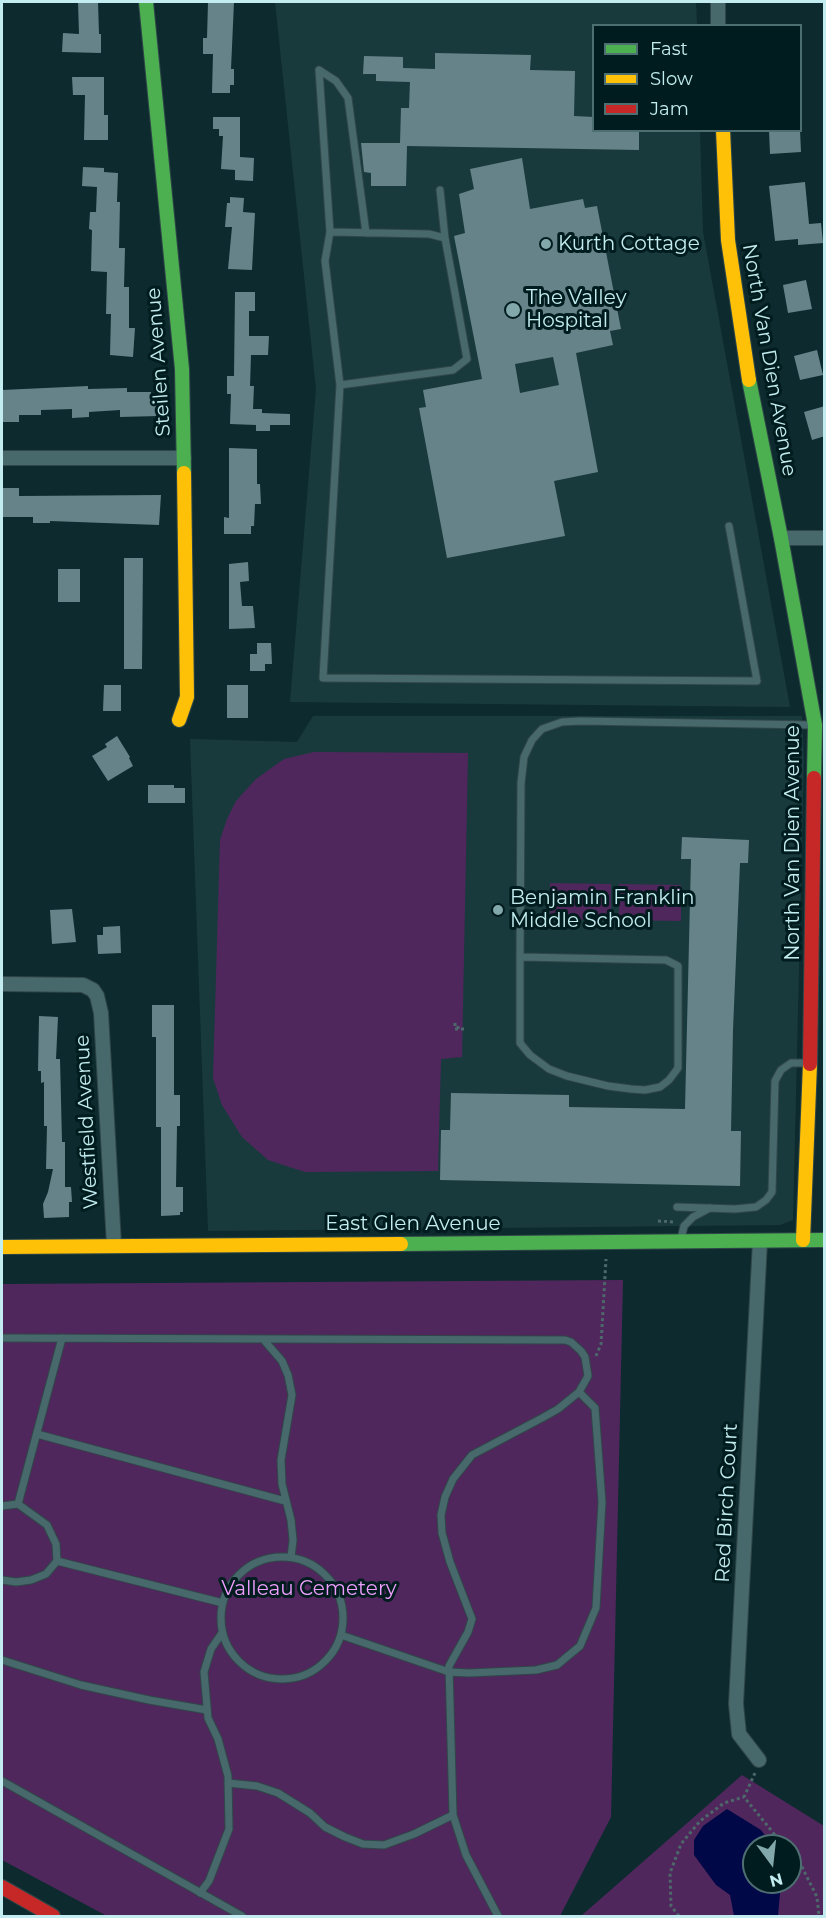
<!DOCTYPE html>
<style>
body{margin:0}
#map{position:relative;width:826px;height:1918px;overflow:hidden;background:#0d2b2e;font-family:Montserrat,sans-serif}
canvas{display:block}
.frame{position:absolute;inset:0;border:3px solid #c2ecef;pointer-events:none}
.legend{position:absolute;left:592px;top:24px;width:210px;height:108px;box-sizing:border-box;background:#001c1e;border:2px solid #4e6f72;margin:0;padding:8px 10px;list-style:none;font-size:18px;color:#c2ecef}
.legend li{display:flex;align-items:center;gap:12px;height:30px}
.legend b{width:30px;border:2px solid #4e6f72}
.north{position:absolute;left:742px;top:1834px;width:60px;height:60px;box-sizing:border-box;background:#001c1e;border:2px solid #4e6f72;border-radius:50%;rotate:165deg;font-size:16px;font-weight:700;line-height:24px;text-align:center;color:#c2ecef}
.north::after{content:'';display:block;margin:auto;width:21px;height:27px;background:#83a8ab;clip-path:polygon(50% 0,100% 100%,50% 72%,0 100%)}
</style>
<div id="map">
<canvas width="826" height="1918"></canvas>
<div class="frame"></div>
<ul class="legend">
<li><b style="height:8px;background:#4caf50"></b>Fast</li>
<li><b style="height:8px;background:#ffc107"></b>Slow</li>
<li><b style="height:8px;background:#c62828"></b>Jam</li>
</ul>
<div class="north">N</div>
</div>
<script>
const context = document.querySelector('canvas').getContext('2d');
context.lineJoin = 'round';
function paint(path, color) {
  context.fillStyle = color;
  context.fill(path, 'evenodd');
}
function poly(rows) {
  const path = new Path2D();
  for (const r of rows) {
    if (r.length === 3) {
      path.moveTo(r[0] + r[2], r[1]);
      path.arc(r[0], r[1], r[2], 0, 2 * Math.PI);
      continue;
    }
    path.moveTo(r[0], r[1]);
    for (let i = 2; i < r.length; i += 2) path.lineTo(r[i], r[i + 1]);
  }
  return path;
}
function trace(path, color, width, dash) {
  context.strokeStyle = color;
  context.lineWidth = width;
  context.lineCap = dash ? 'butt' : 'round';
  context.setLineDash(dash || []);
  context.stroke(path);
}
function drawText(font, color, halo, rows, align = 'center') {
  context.font = font + ' Montserrat,sans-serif';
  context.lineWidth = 6;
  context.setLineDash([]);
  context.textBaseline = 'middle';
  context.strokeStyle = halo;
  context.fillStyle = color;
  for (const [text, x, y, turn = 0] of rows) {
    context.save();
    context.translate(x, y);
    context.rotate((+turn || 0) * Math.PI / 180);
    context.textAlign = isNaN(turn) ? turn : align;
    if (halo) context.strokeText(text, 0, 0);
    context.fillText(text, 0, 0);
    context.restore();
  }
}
paint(poly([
 [275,2,696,2,697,25,594,26,594,130,700,131,703,232,790,707,290,702,316,389],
 [313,716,802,716,804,757,793,1220,780,1225,208,1231,190,739,297,742]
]), '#193a3d');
paint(poly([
 [314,752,468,753,462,1057,441,1059,438,1171,305,1172,268,1160,242,1137,222,1105,213,1078,220,840,227,819,236,801,256,779,284,759],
 [550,883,611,884,611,920,550,919],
 [619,884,681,885,681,921,619,920],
 [623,1280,611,1817,560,1916,107,1916,2,1860,2,1284],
 [742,1775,824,1826,824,1916,581,1916],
 [754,1846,790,1846,790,1882,754,1882]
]), '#50275c');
paint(poly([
 [727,1809,761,1830,773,1846,754,1846,754,1882,781,1882,778,1916,734,1916,730,1895,716,1885,694,1855,694,1840,703,1826]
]), '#010848');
paint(poly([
 [78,2,98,2,99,34,101,34,101,53,62,52,63,33,79,34],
 [208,2,234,2,231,69,234,69,234,85,230,85,230,93,212,93,213,54,203,54,203,38,207,38],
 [435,53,531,55,530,70,575,71,574,116,594,117,594,130,639,130,639,150,407,146,406,186,371,186,371,173,364,172,361,143,400,143,401,108,409,108,410,82,376,81,376,74,363,74,364,56,403,57,403,68,435,69],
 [72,77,104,77,104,115,108,115,108,140,84,140,85,95,73,95],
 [213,117,240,117,240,157,254,158,253,181,235,180,235,170,221,169,223,136,219,136,219,129,213,129],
 [769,130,800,130,801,152,770,154],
 [522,158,530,209,583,199,585,208,597,206,621,329,610,331,613,345,576,353,598,472,554,481,565,536,447,558,419,408,426,407,423,390,482,379,454,236,465,233,459,194,474,189,470,169],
 [553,357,559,385,520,393,515,364],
 [83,167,104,168,104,172,118,173,117,202,120,202,119,248,125,248,124,287,129,287,129,328,135,328,133,357,110,355,111,314,106,314,107,272,91,271,92,230,89,229,90,212,96,212,97,187,82,186],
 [805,182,809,224,821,223,823,243,798,245,798,239,775,241,769,186],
 [230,197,244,198,243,212,255,213,252,270,228,269,232,227,225,227,227,203,230,203],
 [806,280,812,309,788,313,783,285],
 [235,292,255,292,255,311,249,311,249,336,269,336,268,355,251,355,250,386,254,386,253,409,262,409,262,413,290,414,290,425,270,425,270,431,256,431,256,425,230,424,231,394,227,394,227,376,234,376],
 [817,350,823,375,800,380,794,356],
 [88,386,88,389,127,388,127,392,151,392,151,394,159,394,159,416,120,417,120,410,89,412,89,417,72,418,72,409,41,410,41,415,19,415,19,422,2,422,2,390],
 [825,406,825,436,812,440,804,412],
 [229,448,257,449,257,484,260,484,261,504,255,504,254,526,251,526,251,534,224,534,224,517,229,518],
 [2,488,19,488,19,496,161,495,159,525,50,521,50,523,33,523,33,517,2,517],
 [124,558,143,558,142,669,124,669],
 [248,562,249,581,240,582,242,606,253,606,255,628,229,629,229,564],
 [58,569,80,569,80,602,58,602],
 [257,643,271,643,272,664,265,664,265,671,250,671,250,654,257,654],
 [104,685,121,685,121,711,103,711],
 [227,685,248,685,248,718,227,718],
 [117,736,130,757,129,758,133,766,108,781,92,756,107,747,105,744],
 [148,785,174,785,174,788,185,788,185,803,148,803],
 [682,837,749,840,748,863,740,863,733,1030,731,1131,741,1131,740,1186,440,1180,441,1130,450,1130,451,1093,569,1095,569,1107,685,1109,691,859,681,859],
 [72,909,76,942,52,944,50,910],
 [120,926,121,953,98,954,97,935,103,935,103,927],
 [152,1005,174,1005,174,1095,180,1095,180,1126,177,1126,176,1187,183,1187,183,1212,180,1212,180,1215,161,1216,161,1127,156,1127,156,1037,152,1037],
 [39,1016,58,1017,56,1059,60,1059,62,1142,65,1142,65,1187,71,1187,72,1202,69,1202,69,1217,44,1218,43,1204,48,1192,53,1169,46,1169,47,1126,44,1126,44,1082,41,1083,41,1071,38,1071]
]), '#66838a');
const lane = poly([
 [319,70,330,232,325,261,340,385,453,370,467,359,445,238,429,234,330,232],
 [319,70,336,81,348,98,366,233],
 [440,190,445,238],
 [340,385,323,678,757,681,729,526],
 [520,957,666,960,678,966,678,1068,669,1080,660,1087,645,1090,631,1089,608,1086,567,1076,549,1069,530,1055,520,1043,520,957,521,783,524,757,532,740,542,729,562,722,580,721,813,725],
 [677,1207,735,1209,756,1207,766,1200,772,1192,775,1081,781,1070,791,1063,808,1063],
 [681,1239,684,1226,693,1217,710,1208],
 [2,1338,565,1340,571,1342,581,1351,585,1357,588,1376,579,1392,558,1409,542,1418,472,1455,453,1479,445,1497,441,1515,442,1533,450,1562,472,1619,468,1632,449,1666,453,1815,466,1855,498,1916],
 [263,1339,282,1361,288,1375,292,1395,281,1460,282,1484,291,1520,293,1540,291,1557],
 [37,1434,285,1501],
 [18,1504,62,1338],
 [2,1506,18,1504,47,1525,56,1544,57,1561,46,1574,31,1580,16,1582,2,1580],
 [282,1618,61],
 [57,1561,223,1603],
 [341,1635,449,1672,469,1673,536,1670,557,1665,580,1646,596,1608,602,1502,595,1408,579,1392],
 [2,1660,81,1685,149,1700,207,1710],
 [2,1781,242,1916],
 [228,1783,257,1786,278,1793,310,1813,325,1827,345,1837,363,1844,384,1845,414,1834,453,1815],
 [200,1893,209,1881,229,1829,228,1776,218,1739,208,1718,204,1672,211,1649,222,1633]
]);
const street = poly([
 [718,2,718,26],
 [2,458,184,458],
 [781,538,824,538],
 [2,984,83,985,93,990,97,996,101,1013,114,1245],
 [759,1760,739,1734,736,1704,760,1241]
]);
const fast = poly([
 [146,2,182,369,184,473],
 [749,380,781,538,815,725,814,778],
 [401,1244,824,1240]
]);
const slow = poly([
 [723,130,728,240,749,380],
 [179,720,187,697,184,473],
 [803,1240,810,1064],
 [2,1247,401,1244]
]);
const jam = poly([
 [810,1064,814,778],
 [2,1887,53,1916]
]);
trace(lane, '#304749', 9);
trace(street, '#304749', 16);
trace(fast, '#304749', 16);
trace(slow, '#304749', 16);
trace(jam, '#304749', 16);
trace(poly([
 [455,1023,455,1029,466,1029],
 [458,1029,458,1023],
 [658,1221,674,1222],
 [596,1356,601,1344,606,1259],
 [755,1773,744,1797,784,1846],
 [790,1853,801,1865,817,1897,819,1916],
 [679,1916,671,1906,670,1873,681,1844,700,1821,724,1803,744,1797]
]), '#4d686a', 3, [3, 3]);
trace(lane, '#48696c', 7);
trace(street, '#48696c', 14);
trace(fast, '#4caf50', 14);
trace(slow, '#ffc107', 14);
trace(jam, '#c62828', 14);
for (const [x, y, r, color] of [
 [546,244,6,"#83a8ab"],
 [513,310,8,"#83a8ab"],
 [498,910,6,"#83a8ab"]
]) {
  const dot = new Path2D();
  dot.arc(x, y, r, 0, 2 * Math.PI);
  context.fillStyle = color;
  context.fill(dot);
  trace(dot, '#001c1e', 2);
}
drawText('20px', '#c2ecef', '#001c1e', [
 ["Kurth Cottage",558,244],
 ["The Valley",526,298],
 ["Hospital",526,321],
 ["Benjamin Franklin",510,898],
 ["Middle School",510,921]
], 'left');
drawText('20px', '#c2ecef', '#001c1e', [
 ["North Van Dien Avenue",769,360,80],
 ["Steilen Avenue",159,362,-94],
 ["North Van Dien Avenue",793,843,-90],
 ["Westfield Avenue",87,1122,-93],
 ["East Glen Avenue",413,1224],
 ["Red Birch Court",727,1503,-87]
]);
drawText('20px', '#ef9dfc', '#001c1e', [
 ["Valleau Cemetery",309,1589]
]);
</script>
